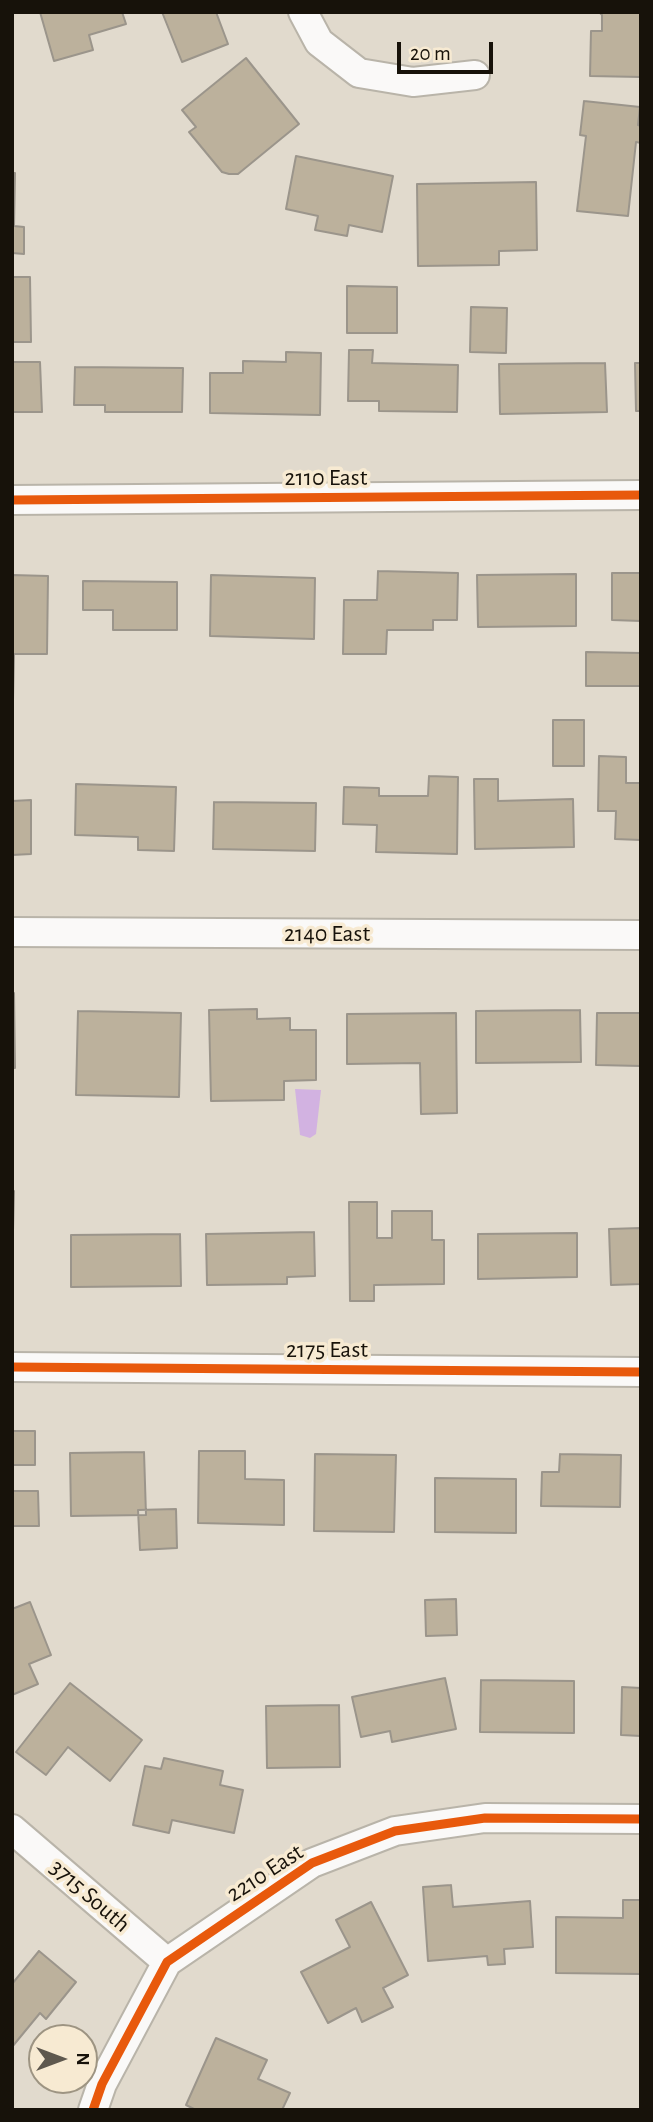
<!DOCTYPE html>
<style>
body{margin:0}
#map{position:relative;width:653px;height:2122px;overflow:hidden;background:#e1dacd;font-family:"Alegreya Sans",sans-serif}
canvas{display:block}
.frame{position:absolute;inset:0;border:14px solid #17120a;pointer-events:none}
.north{position:absolute;left:28px;top:2024px;width:70px;height:70px;box-sizing:border-box;background:#f7ead2;border:2px solid #9d9482;border-radius:50%;rotate:90deg;font-size:19px;font-weight:700;line-height:28px;text-align:center;color:#17120a}
.north::after{content:'';display:block;margin:auto;width:24px;height:32px;background:#5e584e;clip-path:polygon(50% 0,100% 100%,50% 72%,0 100%)}
.scale{position:absolute;left:397px;top:42px;width:96px;height:32px;box-sizing:border-box;border:4px solid #17120a;border-top:0;padding-left:9px;font-size:21px;line-height:24px;white-space:nowrap;color:#17120a;-webkit-text-stroke:5px #f7ead2;paint-order:stroke}
</style>
<div id="map">
<canvas width="653" height="2122"></canvas>
<div class="frame"></div>
<div class="north">N</div>
<div class="scale">20 m</div>
</div>
<script>
const context = document.querySelector('canvas').getContext('2d');
context.lineJoin = 'round';
function paint(path, color) {
  context.fillStyle = color;
  context.fill(path, 'evenodd');
}
function poly(rows) {
  const path = new Path2D();
  for (const r of rows) {
    path.moveTo(r[0], r[1]);
    for (let i = 2; i < r.length; i += 2) path.lineTo(r[i], r[i + 1]);
  }
  return path;
}
function trace(path, color, width, dash) {
  context.strokeStyle = color;
  context.lineWidth = width;
  context.lineCap = dash ? 'butt' : 'round';
  context.setLineDash(dash || []);
  context.stroke(path);
}
function drawText(font, color, halo, rows, align = 'center') {
  context.font = font + ' "Alegreya Sans",sans-serif';
  context.lineWidth = 7;
  context.setLineDash([]);
  context.textBaseline = 'middle';
  context.strokeStyle = halo;
  context.fillStyle = color;
  for (const [text, x, y, turn = 0] of rows) {
    context.save();
    context.translate(x, y);
    context.rotate((+turn || 0) * Math.PI / 180);
    context.textAlign = isNaN(turn) ? turn : align;
    if (halo) context.strokeText(text, 0, 0);
    context.fillText(text, 0, 0);
    context.restore();
  }
}
paint(poly([
 [295,1089,321,1090,316,1134,310,1138,300,1135]
]), '#d2b2e1');
const building = poly([
 [40,12,122,12,126,24,89,35,93,50,54,61,40,12],
 [162,12,216,12,228,44,182,62,162,12],
 [599,12,641,12,641,77,590,76,591,31,602,31,602,15,599,12],
 [246,58,299,124,238,174,229,174,222,172,189,132,196,127,182,110,246,58],
 [584,101,640,107,638,125,641,126,641,143,636,142,628,216,577,211,586,136,580,135,584,101],
 [296,156,393,176,382,232,349,225,347,236,315,230,318,216,286,209,296,156],
 [12,173,15,173,14,226,24,227,24,254,12,253,12,173],
 [536,182,537,250,499,251,499,265,418,266,417,184,536,182],
 [12,277,30,277,31,342,12,342,12,277],
 [347,286,397,287,397,333,347,333,347,286],
 [471,307,507,308,506,353,470,352,471,307],
 [349,350,373,350,372,363,458,365,457,412,379,411,379,401,348,401,349,350],
 [286,352,321,353,320,415,210,413,210,373,243,373,243,361,286,362,286,352],
 [12,362,40,362,42,412,12,412,12,362],
 [605,363,607,412,500,414,499,364,605,363],
 [635,363,641,363,641,411,636,411,635,363],
 [75,367,183,368,182,412,105,412,105,405,74,405,75,367],
 [378,571,458,573,457,620,433,620,433,630,387,630,386,654,343,654,344,600,377,600,378,571],
 [612,573,641,573,641,621,612,620,612,573],
 [576,574,576,626,478,627,477,575,576,574],
 [12,575,48,576,47,654,14,654,13,700,12,575],
 [211,575,315,578,314,639,210,636,211,575],
 [83,581,177,582,177,630,113,630,113,610,83,610,83,581],
 [586,652,641,653,641,686,586,686,586,652],
 [553,720,584,720,584,766,553,766,553,720],
 [599,756,626,757,626,783,641,783,641,840,615,839,616,811,598,811,599,756],
 [429,776,458,777,457,854,376,852,377,825,343,824,344,787,379,788,379,796,428,796,429,776],
 [474,779,498,779,498,801,573,799,574,847,475,849,474,779],
 [76,784,176,787,174,851,138,850,138,837,75,835,76,784],
 [31,800,31,854,12,855,12,801,31,800],
 [214,802,316,803,315,851,213,849,214,802],
 [12,993,14,993,15,1068,12,1068,12,993],
 [257,1009,257,1019,290,1018,290,1030,316,1030,316,1080,284,1081,284,1100,211,1101,209,1010,257,1009],
 [580,1010,581,1062,476,1063,476,1011,580,1010],
 [78,1011,181,1013,179,1097,76,1095,78,1011],
 [456,1013,457,1113,421,1114,420,1063,347,1064,347,1014,456,1013],
 [597,1013,641,1013,641,1066,596,1065,597,1013],
 [12,1191,14,1191,12,1271,12,1191],
 [349,1202,377,1202,377,1238,392,1238,392,1211,432,1211,432,1240,444,1240,444,1284,374,1285,374,1301,350,1301,349,1202],
 [641,1228,641,1284,611,1285,609,1229,641,1228],
 [314,1232,315,1276,287,1277,287,1284,207,1285,206,1234,314,1232],
 [577,1233,577,1277,478,1279,478,1234,577,1233],
 [180,1234,181,1286,71,1287,71,1235,180,1234],
 [12,1431,35,1431,35,1465,12,1465,12,1431],
 [199,1451,245,1451,245,1479,284,1480,284,1525,198,1523,199,1451],
 [144,1452,146,1515,71,1516,70,1453,144,1452],
 [315,1454,396,1455,394,1532,314,1531,315,1454],
 [560,1454,621,1455,620,1507,541,1506,542,1472,559,1472,560,1454],
 [435,1478,516,1479,516,1533,435,1532,435,1478],
 [12,1491,38,1491,39,1526,12,1526,12,1491],
 [176,1509,177,1548,140,1550,138,1510,176,1509],
 [456,1599,457,1635,426,1636,425,1600,456,1599],
 [30,1602,51,1655,29,1664,38,1684,12,1695,12,1609,30,1602],
 [445,1678,456,1729,392,1742,390,1731,361,1737,352,1697,445,1678],
 [481,1680,574,1681,574,1733,480,1732,481,1680],
 [70,1683,142,1740,110,1781,68,1747,46,1775,16,1752,70,1683],
 [622,1687,641,1688,641,1736,621,1735,622,1687],
 [339,1705,340,1767,267,1768,266,1706,339,1705],
 [164,1758,223,1771,220,1785,243,1790,234,1833,172,1820,169,1833,133,1825,145,1766,161,1769,164,1758],
 [451,1885,453,1907,530,1901,533,1947,504,1949,505,1964,488,1965,487,1956,428,1961,423,1887,451,1885],
 [623,1900,641,1900,641,1974,556,1973,556,1917,623,1918,623,1900],
 [371,1902,408,1975,383,1988,393,2007,362,2022,356,2008,328,2023,301,1972,350,1947,336,1920,371,1902],
 [39,1951,76,1982,46,2019,40,2013,12,2047,12,1984,39,1951],
 [216,2038,267,2060,258,2079,290,2093,282,2110,196,2110,186,2105,216,2038]
]);
paint(building, '#bcb19c');
trace(building, '#9b958b', 2);
const street = poly([
 [303,12,319,42,359,73,413,82,475,75],
 [12,500,641,495],
 [12,932,641,935],
 [12,1367,641,1372],
 [12,1829,167,1962],
 [93,2110,102,2084,167,1962,312,1863,395,1831,485,1818,641,1819]
]);
trace(street, '#b9b4a9', 32);
trace(street, '#faf9f8', 28);
trace(poly([
 [12,500,641,495],
 [12,1367,641,1372],
 [93,2110,102,2084,167,1962,312,1863,395,1831,485,1818,641,1819]
]), '#e8590c', 9);
drawText('24px', '#17120a', '#f7ead2', [
 ["2110 East",326,478],
 ["2140 East",327,934],
 ["2175 East",327,1350],
 ["2210 East",265,1873,-33],
 ["3715 South",90,1896,41]
]);
</script>
